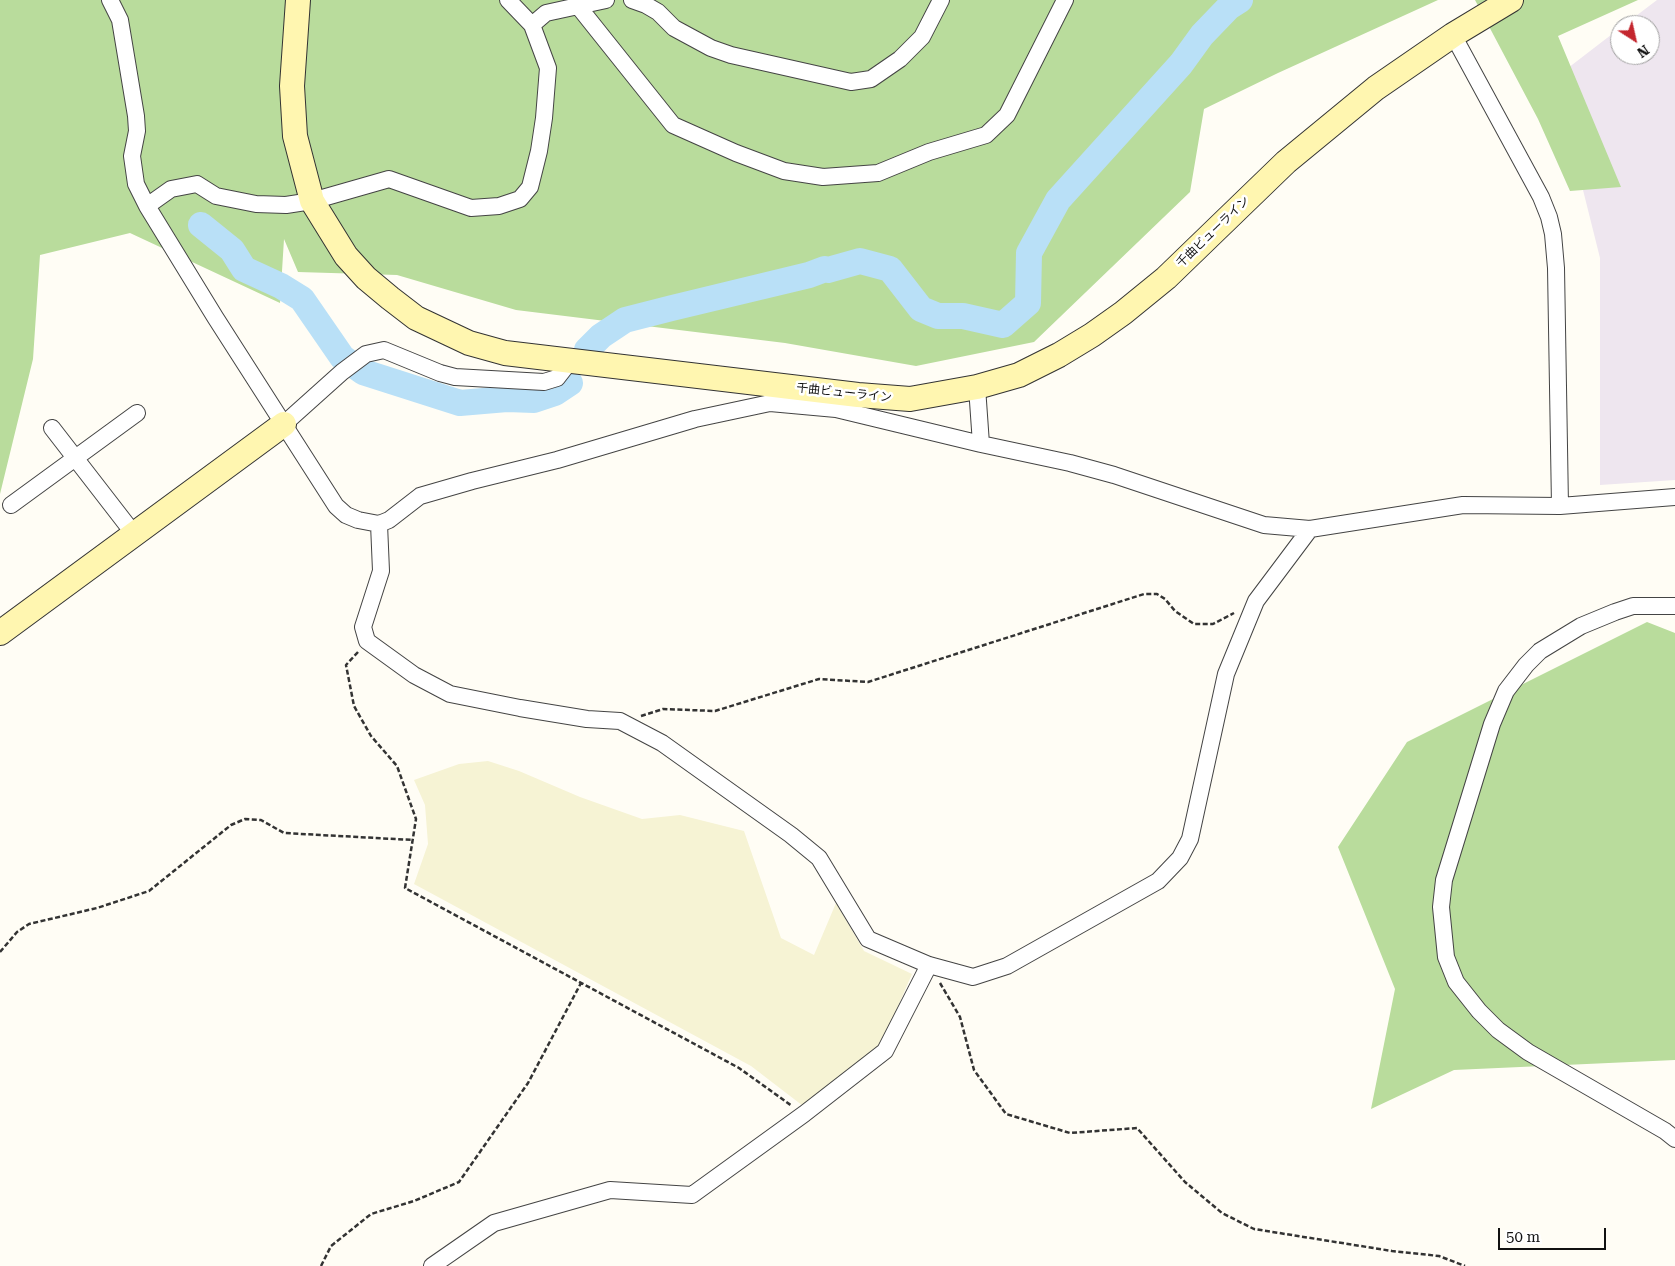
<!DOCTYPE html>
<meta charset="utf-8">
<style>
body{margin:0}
#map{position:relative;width:1675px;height:1266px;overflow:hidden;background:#fffdf5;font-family:"Roboto Serif",serif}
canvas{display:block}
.north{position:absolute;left:1610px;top:15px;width:50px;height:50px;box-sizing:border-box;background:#fff;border:1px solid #a0a0a0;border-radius:50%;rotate:145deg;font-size:14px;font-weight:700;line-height:20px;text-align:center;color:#111}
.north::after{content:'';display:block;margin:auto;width:18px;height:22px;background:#c4262e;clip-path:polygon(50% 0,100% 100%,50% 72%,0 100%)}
.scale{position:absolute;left:1498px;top:1228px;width:108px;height:22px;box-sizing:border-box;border:2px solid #111;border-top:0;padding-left:6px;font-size:15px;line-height:18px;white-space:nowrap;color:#111;-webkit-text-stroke:4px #fff;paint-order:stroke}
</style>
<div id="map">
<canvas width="1675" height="1266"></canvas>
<div class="north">N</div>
<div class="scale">50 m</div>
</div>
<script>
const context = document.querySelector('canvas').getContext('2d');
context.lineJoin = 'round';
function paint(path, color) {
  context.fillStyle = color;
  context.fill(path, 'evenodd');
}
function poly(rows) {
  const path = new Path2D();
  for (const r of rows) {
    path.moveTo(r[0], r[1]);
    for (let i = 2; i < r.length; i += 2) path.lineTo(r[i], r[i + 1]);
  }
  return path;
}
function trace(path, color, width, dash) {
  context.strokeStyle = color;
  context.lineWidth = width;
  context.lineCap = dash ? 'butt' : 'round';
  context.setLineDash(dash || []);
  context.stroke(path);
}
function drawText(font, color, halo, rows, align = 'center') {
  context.font = font + ' "Roboto Serif","Noto Sans JP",serif';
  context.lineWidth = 5;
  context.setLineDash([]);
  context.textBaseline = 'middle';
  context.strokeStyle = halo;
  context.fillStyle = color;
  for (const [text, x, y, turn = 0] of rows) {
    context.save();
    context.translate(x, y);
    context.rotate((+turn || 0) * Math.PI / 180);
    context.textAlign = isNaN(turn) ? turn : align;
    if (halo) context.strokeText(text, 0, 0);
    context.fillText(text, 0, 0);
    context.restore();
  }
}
paint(poly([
 [1657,0,1675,0,1675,480,1600,485,1600,258,1555,78,1620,28,1620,55,1650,55,1650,25,1624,25]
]), '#eee6ef');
paint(poly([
 [488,761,519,771,580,797,642,819,680,815,744,831,781,938,814,955,836,903,864,951,912,974,881,1045,807,1109,751,1066,414,884,428,844,425,805,414,780,459,764]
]), '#f6f3d4');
paint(poly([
 [0,0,1438,0,1278,73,1204,109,1190,192,1034,342,916,366,785,343,516,310,397,275,298,272,284,239,280,303,130,233,40,255,33,359,0,494],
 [1475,0,1638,0,1558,36,1621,187,1570,191,1538,119],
 [1647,622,1675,633,1675,1060,1454,1070,1371,1109,1395,989,1338,847,1407,742]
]), '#b9dc9c');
trace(poly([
 [201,225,232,250,244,269,281,286,302,299,342,357,363,372,460,403,507,399,534,400,555,393,570,383],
 [587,350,601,336,625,320,672,308,809,275,825,269,828,270,860,261,890,269,921,309,938,316,963,316,1003,325,1028,303,1029,253,1058,200,1181,64,1202,35,1229,7,1240,0]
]), '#b9e0f7', 26);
const street = poly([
 [110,0,120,20,136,116,137,131,132,156,136,184,147,206,215,317,336,506,346,515,358,520,379,524,389,520,420,496,472,481,557,460,695,419,770,403,836,409,981,444,1070,463,1114,475,1264,525,1310,529,1463,505,1560,506,1675,497],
 [632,0,646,5,658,12,674,28,711,48,731,55,851,82,871,79,900,59,922,37,941,0],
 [578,6,673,125,736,153,784,171,823,177,878,173,929,152,986,135,1007,115,1065,0],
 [532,25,546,13,606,0],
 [1453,35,1541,197,1549,217,1553,234,1556,268,1560,506],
 [147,206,171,189,197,184,216,196,256,204,286,205,312,201,389,179,471,208,499,206,520,199,530,187,539,151,544,118,548,68,532,25,508,0],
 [977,387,981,444],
 [284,424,342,372,366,354,384,350,440,373,455,377,544,382,557,378,571,360],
 [52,428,134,534],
 [11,505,137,413],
 [379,524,381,571,363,627,367,641,414,675,450,694,520,708,587,719,620,721,662,743,791,835,819,858,868,939,929,965,973,977,1007,966,1158,881,1180,858,1190,839,1226,674,1256,601,1310,529],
 [1675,606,1633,606,1615,612,1581,626,1540,651,1526,665,1506,691,1492,724,1444,880,1441,907,1446,957,1456,982,1479,1011,1498,1030,1528,1052,1665,1131,1675,1139],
 [432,1266,494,1223,610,1190,692,1195,804,1114,885,1051,929,965]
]);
const secondary = poly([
 [298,0,292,86,295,136,312,201,346,256,366,278,390,298,416,318,469,343,505,353,858,395,910,399,977,387,1019,375,1059,355,1092,335,1123,313,1166,278,1286,162,1376,88,1453,35,1511,0],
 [0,633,284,424]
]);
trace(street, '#444', 18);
trace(secondary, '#333', 26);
trace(poly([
 [358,652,346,665,354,706,371,736,397,766,416,819,405,888,739,1068,792,1106],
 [641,716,663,709,715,711,819,679,868,682,1144,594,1157,594,1165,599,1175,611,1194,624,1213,624,1234,613],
 [0,952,17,932,29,924,97,908,149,891,231,825,245,819,261,820,284,833,413,840],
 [940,983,960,1017,974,1070,1006,1114,1070,1133,1137,1128,1185,1182,1222,1213,1254,1229,1392,1251,1439,1256,1465,1266],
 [321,1266,331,1246,371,1214,414,1201,459,1182,528,1083,581,983]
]), '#333', 2.5, [5, 2.5]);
trace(street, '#fff', 16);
trace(secondary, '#fff6b0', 24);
drawText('12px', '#111', '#fff', [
 ["千曲ビューライン",1213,232,-44],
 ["千曲ビューライン",844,393,6]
]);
</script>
